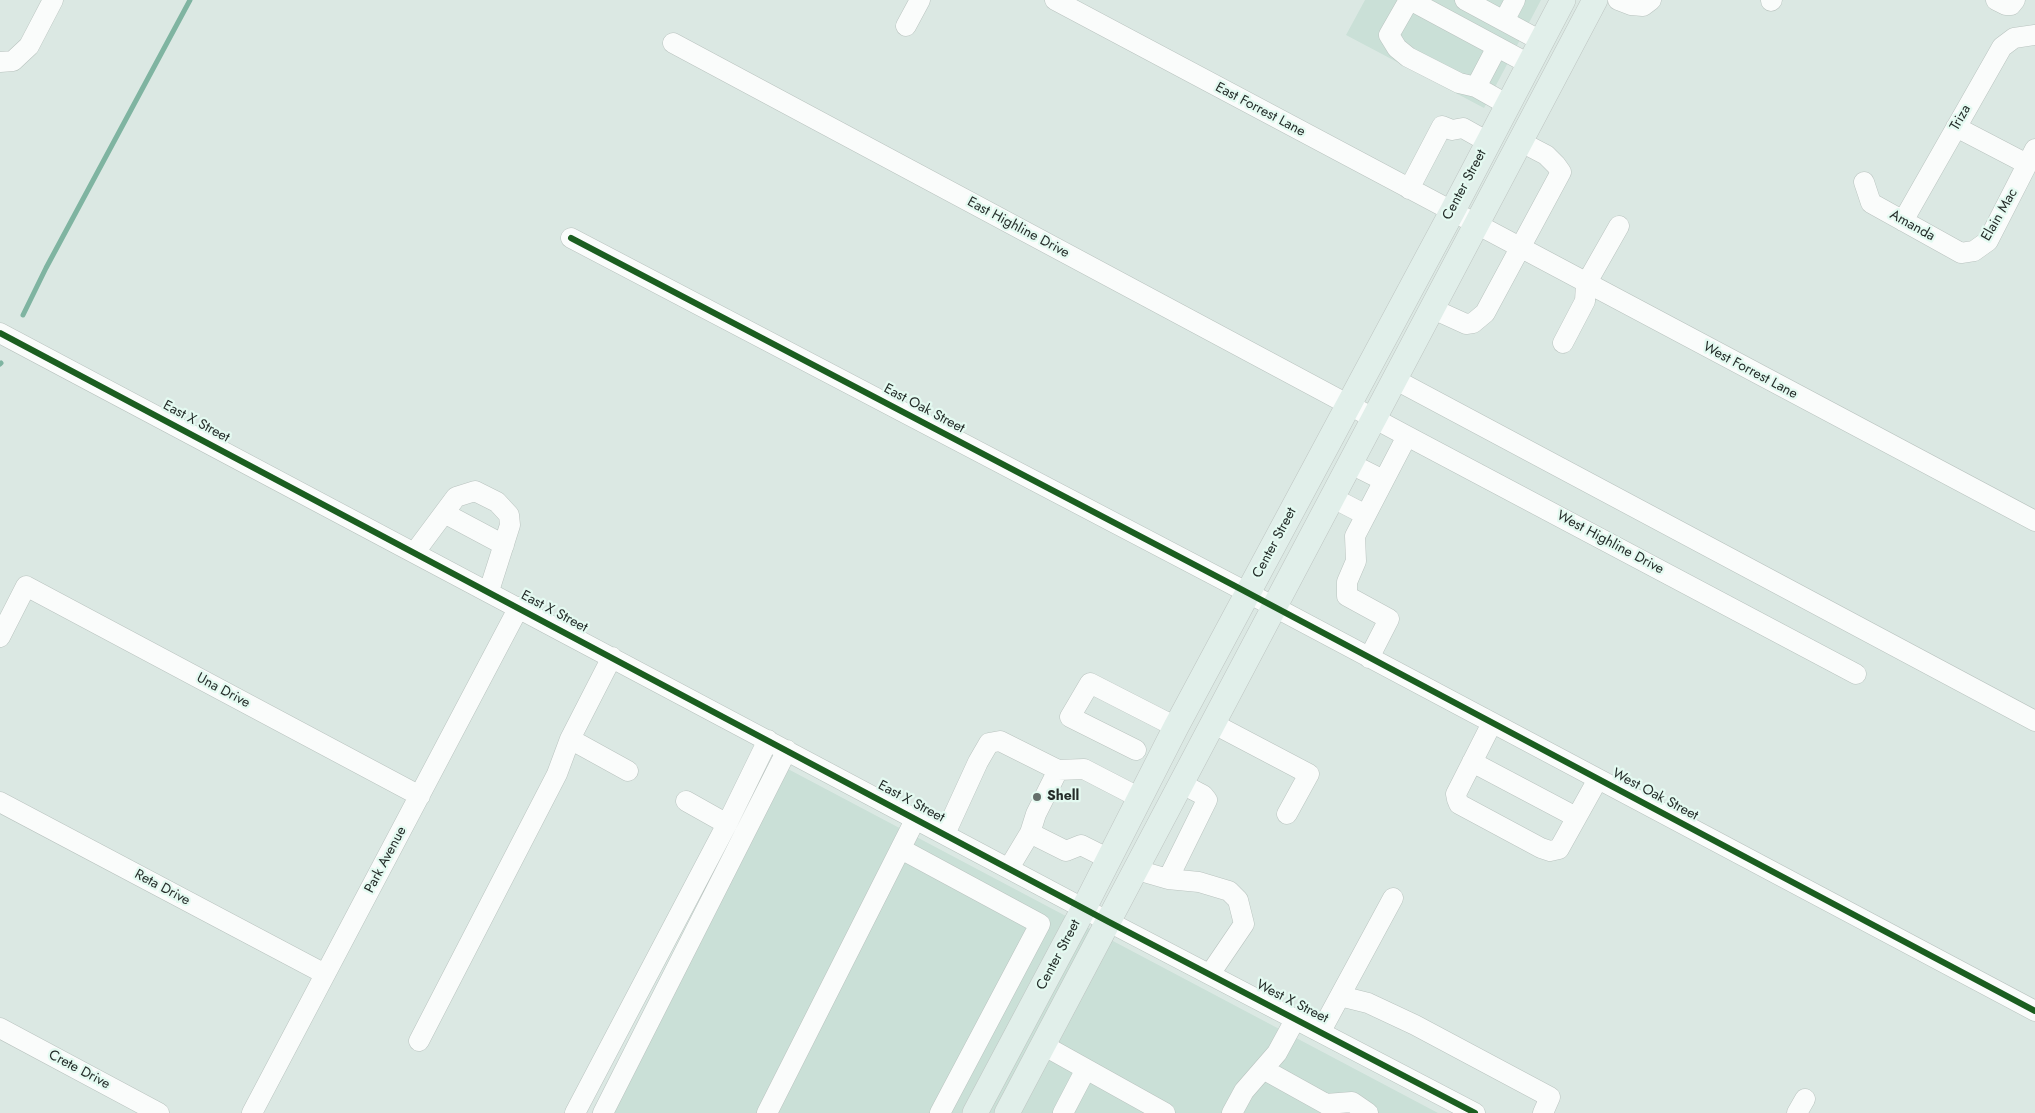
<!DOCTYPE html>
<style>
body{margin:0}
canvas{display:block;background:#dbe8e3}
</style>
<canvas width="2035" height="1113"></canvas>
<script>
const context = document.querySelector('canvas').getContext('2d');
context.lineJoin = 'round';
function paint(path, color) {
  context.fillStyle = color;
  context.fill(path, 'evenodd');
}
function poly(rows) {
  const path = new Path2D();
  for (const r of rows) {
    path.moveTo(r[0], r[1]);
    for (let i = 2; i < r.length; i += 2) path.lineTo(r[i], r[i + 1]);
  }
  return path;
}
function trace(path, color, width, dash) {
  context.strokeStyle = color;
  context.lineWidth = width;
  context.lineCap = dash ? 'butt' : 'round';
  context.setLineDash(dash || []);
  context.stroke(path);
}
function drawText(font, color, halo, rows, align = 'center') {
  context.font = font + ' Jost,sans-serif';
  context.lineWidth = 4.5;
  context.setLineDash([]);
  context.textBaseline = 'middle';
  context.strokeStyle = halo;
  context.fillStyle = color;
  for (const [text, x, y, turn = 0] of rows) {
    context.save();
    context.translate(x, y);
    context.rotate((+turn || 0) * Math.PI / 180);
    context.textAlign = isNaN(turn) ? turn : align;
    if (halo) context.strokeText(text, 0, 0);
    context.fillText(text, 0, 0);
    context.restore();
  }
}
paint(poly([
 [1365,0,1541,0,1484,108,1346,35],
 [788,769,1438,1113,609,1113]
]), '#cae0d7');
trace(poly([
 [23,315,46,268,190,0],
 [0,364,1,363]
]), '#7fb4a1', 5);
const minor = poly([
 [1055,0,2035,521],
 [1409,0,1389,35,1397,48,1408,57,1459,83,1476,87,1508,105],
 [1410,0,1529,64],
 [1465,0,1541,41],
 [1618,0,1631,5,1643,6,1651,0],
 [1996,0,2006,5,2011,5,2015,0],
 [1771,1,1772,0],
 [1504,21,1515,0],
 [906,26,920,0],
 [673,43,1407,436,1856,674],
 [0,62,13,61,29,46,53,0],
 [1476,87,1497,47],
 [1956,127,2027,164],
 [1864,182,1871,203,1961,253,1974,251,1988,241,2035,149],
 [1409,189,1442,126,1452,130,1463,128,1488,142],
 [1903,221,2002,47,2014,38,2035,35],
 [571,238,1235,586,2035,1011],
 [1433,309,1466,324,1473,323,1485,313,1561,172,1556,165,1546,155,1521,142],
 [0,333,1109,922,1475,1113],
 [1563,343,1585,301,1586,284,1619,226],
 [1396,380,2035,721],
 [1351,464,1383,480],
 [1333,498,1366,515],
 [444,513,504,545],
 [415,552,456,497,475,491,497,502,509,515,510,525,489,591],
 [0,637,26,586,420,796],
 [1369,658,1389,619,1347,596,1347,582,1356,561,1355,536,1407,436],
 [1492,723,1456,794,1457,799,1459,804,1541,848,1550,851,1559,849,1598,779],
 [1214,724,1309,774,1287,814],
 [570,739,628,771],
 [1136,750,1070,717,1090,683,1176,727],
 [1472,762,1576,817],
 [686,801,727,824],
 [0,802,325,974],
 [1030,833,1036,814,1058,770],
 [945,834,978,762,989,743,1000,741,1058,770,1084,769,1140,798],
 [901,849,1040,924,940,1113],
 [1009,868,1030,833,1066,851,1081,845,1109,859],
 [1137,870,1168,879,1207,800,1203,795,1182,784],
 [1168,879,1199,882,1229,891,1238,900,1244,924,1210,974],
 [1340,996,1368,1003,1415,1025,1550,1097,1543,1113],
 [0,1028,159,1113],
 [1321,1031,1393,898],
 [419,1041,557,774,570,739,612,657],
 [1043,1045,1165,1113],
 [1263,1069,1326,1104,1352,1102,1368,1113],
 [252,1113,519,607],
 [575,1113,727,824,768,740],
 [603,1113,787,750],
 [767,1113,916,818],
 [1063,1113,1086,1069],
 [1232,1113,1244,1091,1277,1053,1296,1018],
 [1797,1113,1805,1099]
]);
const major = poly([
 [975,1113,1084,908,1176,727,1452,212,1563,0],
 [1007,1113,1595,0]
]);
trace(minor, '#b9c3bf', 21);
trace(major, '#bec5c2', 26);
trace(minor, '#fafcfb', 20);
trace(major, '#e1efea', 25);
trace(poly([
 [571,238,1235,586,2035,1011],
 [0,333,1109,922,1475,1113]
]), '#1b5e20', 6);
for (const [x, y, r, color] of [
 [1037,797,5,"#646e6a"]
]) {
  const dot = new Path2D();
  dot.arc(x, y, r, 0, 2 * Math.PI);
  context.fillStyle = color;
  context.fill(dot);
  trace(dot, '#e4faf1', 2);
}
drawText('14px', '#242c29', '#e4faf1', [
 ["East Forrest Lane",1260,110,28],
 ["Triza",1961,118,-60],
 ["Center Street",1465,185,-62],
 ["Elain Mac",2000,215,-60],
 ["Amanda",1912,226,29],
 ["East Highline Drive",1018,228,28],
 ["West Forrest Lane",1750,371,28],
 ["East Oak Street",924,409,28],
 ["East X Street",196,422,28],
 ["Center Street",1275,543,-62],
 ["West Highline Drive",1610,543,28],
 ["East X Street",554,612,28],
 ["Una Drive",223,691,28],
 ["West Oak Street",1655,795,28],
 ["East X Street",911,802,28],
 ["Park Avenue",386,860,-62],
 ["Reta Drive",162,888,28],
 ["Center Street",1059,955,-62],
 ["West X Street",1292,1002,27],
 ["Crete Drive",79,1070,28]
]);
drawText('bold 14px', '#242c29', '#e4faf1', [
 ["Shell",1047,797]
], 'left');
</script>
